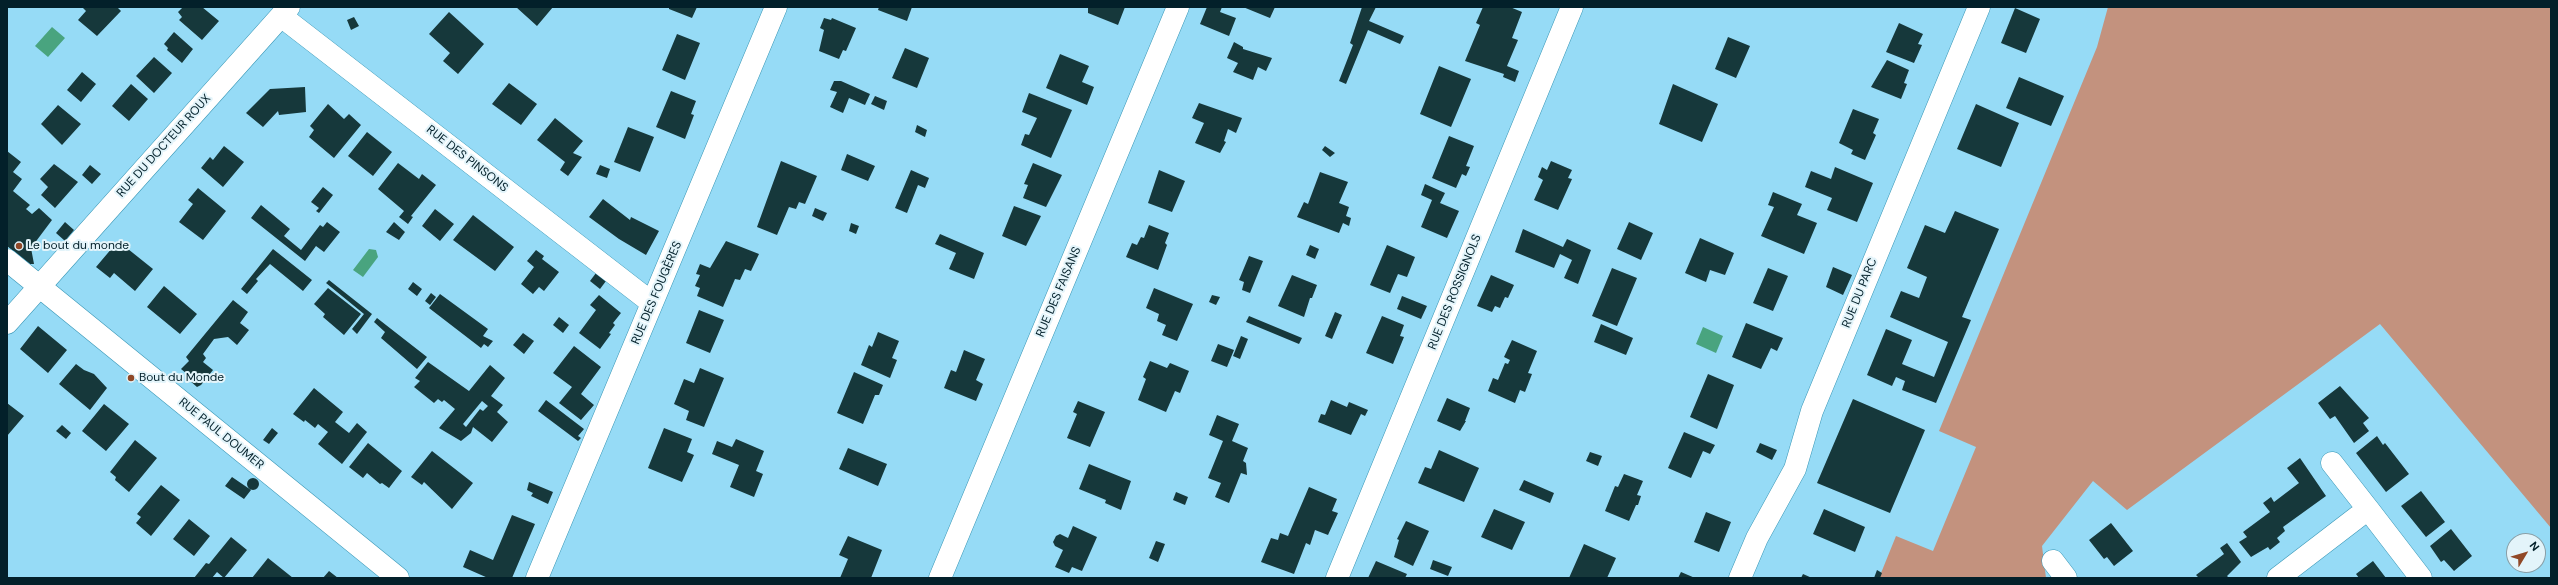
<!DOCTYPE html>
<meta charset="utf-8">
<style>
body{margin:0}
#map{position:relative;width:2558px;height:585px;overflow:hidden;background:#96dbf6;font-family:"DM Sans",sans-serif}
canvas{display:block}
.frame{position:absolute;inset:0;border:8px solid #03202a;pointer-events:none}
.north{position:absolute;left:2506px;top:533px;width:40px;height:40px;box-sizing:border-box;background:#e3f4fa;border:1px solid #899fa7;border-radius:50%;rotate:52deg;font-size:11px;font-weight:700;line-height:16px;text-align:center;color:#03202a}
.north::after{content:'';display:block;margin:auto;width:14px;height:18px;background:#904827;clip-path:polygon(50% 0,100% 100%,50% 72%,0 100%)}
</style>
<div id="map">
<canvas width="2558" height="585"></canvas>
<div class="frame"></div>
<div class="north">N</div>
</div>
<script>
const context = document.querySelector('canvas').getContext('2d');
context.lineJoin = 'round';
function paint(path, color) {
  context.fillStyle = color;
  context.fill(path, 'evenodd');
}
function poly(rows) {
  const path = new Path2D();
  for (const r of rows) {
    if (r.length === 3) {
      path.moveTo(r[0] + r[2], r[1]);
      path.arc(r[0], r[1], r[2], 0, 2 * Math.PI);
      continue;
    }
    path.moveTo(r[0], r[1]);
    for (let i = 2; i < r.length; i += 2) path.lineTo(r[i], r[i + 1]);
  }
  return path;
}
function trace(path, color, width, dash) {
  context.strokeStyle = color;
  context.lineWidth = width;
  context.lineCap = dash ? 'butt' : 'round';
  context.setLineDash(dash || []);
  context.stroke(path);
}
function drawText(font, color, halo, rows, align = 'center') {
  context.font = font + ' "DM Sans",sans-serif';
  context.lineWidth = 4;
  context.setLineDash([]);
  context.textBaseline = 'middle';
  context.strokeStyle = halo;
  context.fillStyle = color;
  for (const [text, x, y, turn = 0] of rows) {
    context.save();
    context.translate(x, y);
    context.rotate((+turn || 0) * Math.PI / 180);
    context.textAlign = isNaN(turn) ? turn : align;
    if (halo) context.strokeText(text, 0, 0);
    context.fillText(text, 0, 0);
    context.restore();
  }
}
paint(poly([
 [2108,7,2551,7,2551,528,2380,324,2127,510,2093,481,2042,546,2046,578,1879,578,1896,536,1933,551,1976,447,1939,431,2097,47]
]), '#c3927e');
paint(poly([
 [52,27,65,38,48,57,35,46],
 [369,249,376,250,378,257,363,277,353,270],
 [1703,327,1723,336,1716,353,1696,344]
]), '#49a47f');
paint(poly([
 [82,7,117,7,121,11,97,36,78,20,86,11],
 [183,7,202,7,219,21,202,40,179,20,182,17,178,12],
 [516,7,553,7,537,26],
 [669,7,697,7,692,18,669,9],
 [879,7,912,7,907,21,878,10],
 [1088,7,1125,7,1118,25,1088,13],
 [1207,7,1222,7,1220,12,1236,18,1229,36,1200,24],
 [1243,7,1275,7,1270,18],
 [1362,7,1376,7,1369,21,1404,36,1400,44,1368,30,1346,84,1339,81,1353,45,1350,43],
 [1483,7,1510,7,1522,12,1512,38,1518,40,1507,66,1519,71,1515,82,1503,77,1504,74,1465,61,1480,25,1476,23],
 [2015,8,2040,19,2026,53,2001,43],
 [449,12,484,44,458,74,443,61,450,53,429,34],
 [354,17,359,26,351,30,347,20],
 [824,18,831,20,832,18,856,28,846,51,843,50,839,59,819,51,824,30,820,28],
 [1899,23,1923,34,1918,44,1922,45,1914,63,1886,52],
 [174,32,193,49,182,63,167,50,168,48,164,44],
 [677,34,700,43,685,80,662,70],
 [1728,37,1750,46,1736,78,1715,69],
 [1234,42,1243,47,1243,49,1272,58,1266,71,1258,67,1253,80,1233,72,1238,63,1227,58],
 [905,48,929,58,917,88,892,78],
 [1060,54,1089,66,1082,82,1094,87,1087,105,1046,88],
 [154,57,172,73,154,93,136,76],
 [1887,60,1909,70,1904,83,1907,84,1901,99,1871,87],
 [1439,66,1471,79,1451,127,1420,114],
 [82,72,96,84,81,102,67,90],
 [2019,77,2064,96,2051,126,2006,108],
 [834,81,841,81,870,94,865,105,849,98,843,113,830,107,837,92,830,90],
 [509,83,537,104,521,125,492,104],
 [131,84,148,99,129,121,112,106],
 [1673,84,1718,104,1702,142,1659,124],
 [305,87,306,112,279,115,278,111,263,127,246,113,270,89],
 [671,91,696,101,691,114,694,115,685,139,656,127],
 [1029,93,1072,110,1051,158,1021,145,1025,134,1029,135,1037,118,1022,112],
 [875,96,887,101,884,110,871,104],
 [1199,103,1242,118,1236,133,1228,129,1224,141,1226,142,1220,153,1195,143,1204,123,1192,118],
 [328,104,344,119,349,114,361,125,334,158,309,137,314,130,310,126],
 [1976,104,2019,123,2001,167,1957,149],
 [58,105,81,124,62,145,41,124],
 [1853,109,1879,119,1873,133,1876,135,1865,160,1851,154,1853,150,1839,143],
 [555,118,583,141,573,153,582,157,568,176,560,170,565,162,537,140],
 [917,125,927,130,925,137,915,132],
 [628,127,654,137,640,172,614,162],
 [367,132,392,152,373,176,348,156],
 [1449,136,1474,146,1466,166,1470,167,1466,176,1462,174,1456,188,1432,178],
 [224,146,244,162,223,187,201,168,210,157,213,160],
 [1325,146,1335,153,1330,157,1322,150],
 [7,151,21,162,13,172,22,179,13,191,30,205,26,209,32,214,39,208,52,220,31,248,34,264,30,264,7,246],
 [847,154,875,166,868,181,841,170],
 [781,161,817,176,805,204,799,202,796,209,789,207,777,235,757,227],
 [1551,161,1572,170,1568,178,1572,179,1558,210,1534,200,1543,180,1538,177,1542,167,1547,170],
 [398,163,419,179,422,174,436,185,411,216,413,217,408,224,399,217,404,211,378,189],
 [1033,163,1062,175,1046,207,1023,198,1028,185,1024,184],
 [54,164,78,182,55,208,41,195,48,187,40,179],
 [90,165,101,174,92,184,82,175],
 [600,165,610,169,607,178,596,174],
 [1835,167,1873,183,1857,222,1827,210,1832,198,1805,187,1811,171,1831,179],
 [911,170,929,178,925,188,918,185,907,213,895,208],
 [1159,170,1185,181,1172,212,1148,203],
 [1320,172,1348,182,1339,203,1349,207,1346,216,1351,218,1349,226,1343,223,1339,233,1297,217,1304,202,1308,204],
 [1425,184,1445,193,1440,203,1459,211,1447,238,1421,227,1432,200,1421,195],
 [323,187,333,195,319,213,316,211,319,208,311,202],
 [198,188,226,211,203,240,179,222,193,204,188,200],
 [1773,192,1802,204,1797,215,1817,223,1804,254,1761,236,1774,207,1768,205],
 [603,199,630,220,631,217,659,231,646,255,619,239,589,217],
 [261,205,290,229,284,236,301,250,320,225,323,227,327,222,340,232,324,252,316,246,305,261,251,218],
 [1014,206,1041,216,1026,246,1002,236],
 [815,208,827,213,823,221,812,216],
 [435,209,454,224,440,241,422,226],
 [1955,211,1999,229,1962,317,1971,320,1936,403,1902,390,1905,381,1896,377,1892,386,1867,375,1886,329,1912,340,1902,364,1934,377,1948,342,1890,317,1901,291,1919,298,1927,277,1907,268,1925,225,1945,233],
 [473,215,514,247,495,271,453,240],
 [65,222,74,230,65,241,56,233],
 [394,222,405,232,399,240,386,232],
 [1629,222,1653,233,1641,260,1617,249],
 [851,223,859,226,856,234,849,231],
 [1149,225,1169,233,1165,243,1167,245,1158,270,1126,257,1132,243,1137,245,1141,237,1144,238],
 [1523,229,1563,247,1567,239,1591,250,1578,284,1564,278,1572,260,1560,254,1554,268,1515,252],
 [940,234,984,253,974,279,949,269,956,253,935,244],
 [1700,238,1734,253,1725,275,1710,270,1706,282,1685,273],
 [118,241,153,269,135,291,114,273,110,278,96,267],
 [726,241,759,254,751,271,745,269,740,280,735,279,723,307,697,296,700,288,695,286,700,275,696,274,700,264,710,268],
 [1310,245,1319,249,1315,259,1306,255],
 [1387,245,1415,257,1407,277,1398,274,1390,293,1370,285],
 [273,249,312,280,303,291,270,264,256,279,258,281,247,294,241,289],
 [536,250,544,256,542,259,559,272,544,291,539,287,533,294,521,284,534,267,527,261],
 [1249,256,1263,261,1250,293,1242,290,1244,282,1239,280],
 [1833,267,1852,275,1843,295,1826,287],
 [1612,268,1637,278,1617,326,1592,316],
 [1768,268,1788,276,1773,311,1753,303],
 [596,273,606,281,600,289,590,281],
 [1292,275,1317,285,1312,298,1310,298,1304,317,1278,306],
 [1491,275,1514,285,1508,298,1505,297,1500,308,1495,306,1492,312,1477,306],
 [329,280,372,314,357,334,352,329,364,314,326,283],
 [413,282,422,289,417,296,408,289],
 [164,286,197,314,180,334,147,307],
 [328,288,361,314,344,335,323,317,325,314,314,304],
 [1154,288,1193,304,1177,341,1162,335,1166,325,1157,321,1159,314,1146,308],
 [431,293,436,297,430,305,425,301],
 [440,294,488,329,483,336,493,341,488,347,484,344,481,348,429,308],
 [599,295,621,313,613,323,615,325,609,333,611,334,600,349,579,333,596,310,590,305],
 [1212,295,1220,297,1216,305,1209,302],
 [1402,296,1427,306,1421,319,1397,309],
 [233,300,248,312,240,323,249,330,237,345,228,337,214,339,203,354,206,358,203,362,213,370,201,385,197,387,189,380,192,378,181,369,189,361,186,357],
 [699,310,724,320,710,353,686,343],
 [1335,312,1342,315,1332,339,1325,336],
 [1249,316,1302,338,1299,344,1246,322],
 [1382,316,1404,325,1400,336,1404,337,1393,364,1366,353],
 [559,317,569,325,563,333,553,325],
 [377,318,427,357,417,369,381,338,385,332,374,322],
 [1746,323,1783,338,1777,351,1771,348,1761,369,1732,357],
 [1601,324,1633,338,1626,355,1594,342],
 [38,326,67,350,48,373,20,349],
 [878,332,899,341,892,358,897,360,890,378,861,365,869,345,872,347],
 [523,333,534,341,524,354,513,345],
 [1241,336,1248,339,1240,359,1233,356],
 [1512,340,1537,351,1528,373,1532,374,1525,392,1520,390,1515,403,1488,391,1493,378,1498,380,1505,363,1508,364,1510,360,1504,357],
 [1218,344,1234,350,1227,367,1211,361],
 [574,346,601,367,581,394,594,405,581,420,559,403,572,387,553,373],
 [964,350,985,359,976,380,983,384,976,401,944,388,951,370,956,372],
 [1150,361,1167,368,1170,363,1189,371,1180,393,1175,391,1166,412,1138,400,1146,379,1143,377],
 [428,362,469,391,490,365,505,378,491,396,503,405,497,412,508,422,492,442,473,427,471,433,461,441,439,428,455,409,444,400,442,402,438,399,434,403,414,387,420,381,415,378],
 [482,401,488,406,483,411,480,409,466,427,463,424],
 [76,364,84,370,94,374,107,388,90,410,59,384],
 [700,368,724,378,704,427,686,420,689,411,674,404,684,379,694,383],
 [854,372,883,385,879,395,875,395,863,424,837,413],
 [1708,374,1734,385,1717,429,1690,417],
 [2340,386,2369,418,2363,423,2369,431,2354,443,2335,416,2330,419,2318,403],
 [314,388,343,412,335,422,349,433,357,423,367,432,342,464,318,444,328,432,318,424,315,428,305,420,304,422,293,414],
 [1447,398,1470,408,1465,421,1466,421,1460,431,1437,421],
 [1853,399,1925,430,1890,513,1817,483],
 [546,400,584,429,578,436,581,438,578,441,538,411],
 [1331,400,1347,407,1349,402,1368,410,1365,416,1361,414,1351,435,1318,422,1321,414,1325,415],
 [1078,401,1105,412,1090,447,1067,438,1077,414,1073,412],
 [7,403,24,416,7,436],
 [104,404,129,424,106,451,82,431],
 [1217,415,1239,424,1232,441,1248,448,1243,461,1246,463,1247,475,1241,473,1229,503,1215,497,1221,483,1208,478,1223,441,1209,435],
 [62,425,71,433,66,439,56,431],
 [272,428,278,433,269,444,263,440],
 [664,428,692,439,687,452,694,455,682,482,648,468],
 [1684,432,1715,445,1710,454,1703,451,1691,478,1668,468],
 [2377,436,2383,445,2385,443,2409,474,2386,492,2356,453],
 [736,439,764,451,756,471,763,474,754,497,730,487,739,465,712,454,717,441,732,447],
 [135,440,157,458,129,492,115,480,116,477,110,472],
 [368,443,402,471,389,488,382,483,380,484,367,473,363,478,349,467],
 [1760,443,1777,450,1772,460,1756,452],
 [848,448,887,464,878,486,839,469],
 [1439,450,1479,468,1464,502,1418,483,1425,467,1431,469],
 [432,451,473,483,452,509,424,482,422,485,411,477],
 [1590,452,1602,456,1598,466,1586,461],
 [2300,458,2326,496,2283,527,2285,531,2277,538,2280,542,2270,550,2268,547,2251,557,2239,542,2247,537,2243,532,2270,512,2263,503,2271,497,2274,502,2299,483,2287,468],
 [1089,464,1131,481,1121,510,1105,503,1106,500,1079,489],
 [1624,474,1643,481,1637,495,1641,496,1638,505,1636,505,1629,521,1605,511,1615,486,1618,487],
 [232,477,251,490,244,499,225,486],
 [253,484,6],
 [1524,480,1554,493,1550,503,1519,490],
 [529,482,553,492,548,504,531,496,533,493,527,490],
 [161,485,180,500,151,536,136,523,141,517,137,514],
 [1309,487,1337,499,1332,511,1338,513,1328,535,1315,530,1310,545,1306,543,1294,574,1261,562,1271,538,1278,540,1280,533,1288,536],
 [2421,491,2445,522,2426,537,2401,506],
 [1176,492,1188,497,1185,505,1173,500],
 [1494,509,1525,522,1512,550,1481,537],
 [1824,509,1865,527,1855,552,1813,534],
 [1706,512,1731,522,1719,552,1694,542],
 [512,515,535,524,512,578,488,578,463,567,470,550,493,560],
 [189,519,210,536,194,556,173,539],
 [1406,521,1429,531,1413,566,1394,557,1399,540,1397,539],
 [2111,523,2133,551,2114,566,2107,557,2104,559,2089,540],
 [1073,526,1097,537,1082,571,1072,567,1069,573,1055,567,1063,550,1055,546,1053,542,1056,536,1060,534,1068,538],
 [2451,529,2472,556,2454,571,2444,560,2441,562,2430,546],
 [848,536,882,550,871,578,840,578,848,559,839,555],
 [231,537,247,550,224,578,217,572,212,578,194,578,206,563,209,564],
 [1156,541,1165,544,1158,562,1149,558],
 [2227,543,2241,562,2227,576,2229,578,2199,578,2196,575,2224,554,2220,548],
 [1584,544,1616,558,1607,578,1569,578],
 [268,558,293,578,252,578],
 [1433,560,1452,567,1448,576,1430,569],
 [1376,561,1407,574,1405,578,1368,578],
 [2373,561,2386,578,2359,578,2356,574],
 [1877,570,1882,573,1880,578,1874,578],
 [329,571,338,578,323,578],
 [1681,572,1695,578,1678,578],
 [1803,574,1812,578,1801,578]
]), '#16383b');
const minor = poly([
 [281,16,652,303],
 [7,260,398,578],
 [7,323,289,7],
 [2332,463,2368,509],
 [2053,561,2066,578],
 [537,578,776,7],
 [940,578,1178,7],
 [1337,578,1572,7],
 [1740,578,1757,538,1795,469,1812,411,1979,7],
 [2278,578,2368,509,2421,578]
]);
trace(minor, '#3997b6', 23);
trace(minor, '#fff', 22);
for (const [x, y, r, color] of [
 [19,246,4,"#904827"],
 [131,378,4,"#904827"]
]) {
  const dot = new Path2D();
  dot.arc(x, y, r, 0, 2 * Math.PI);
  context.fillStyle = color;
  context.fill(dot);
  trace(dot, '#e3f4fa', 1.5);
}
drawText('12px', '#03202a', '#e3f4fa', [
 ["RUE DU DOCTEUR ROUX",164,146,-48],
 ["RUE DES PINSONS",467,159,38],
 ["RUE DES FAISANS",1059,292,-67],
 ["RUE DES ROSSIGNOLS",1455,292,-68],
 ["RUE DES FOUGÈRES",657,293,-67],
 ["RUE DU PARC",1860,293,-68],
 ["RUE PAUL DOUMER",221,434,39]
]);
drawText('12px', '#03202a', '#e3f4fa', [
 ["Le bout du monde",27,246],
 ["Bout du Monde",139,378]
], 'left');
</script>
